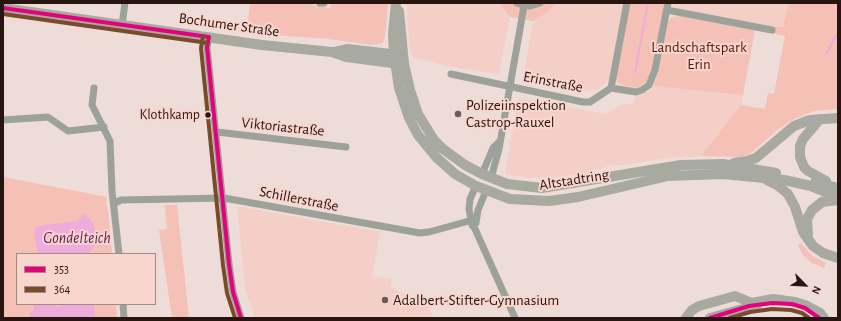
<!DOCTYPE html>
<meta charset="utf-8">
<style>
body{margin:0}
#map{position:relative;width:841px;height:321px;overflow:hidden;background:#eedcd8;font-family:"Alegreya Sans",sans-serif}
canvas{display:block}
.frame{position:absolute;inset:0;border:4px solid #281510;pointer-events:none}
.legend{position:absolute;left:16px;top:253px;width:140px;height:52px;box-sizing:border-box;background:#f8d6ce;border:1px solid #a58982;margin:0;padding:5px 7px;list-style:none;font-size:12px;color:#281510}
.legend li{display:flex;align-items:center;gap:8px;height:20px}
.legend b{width:20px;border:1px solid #a58982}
.north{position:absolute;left:785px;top:265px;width:40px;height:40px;-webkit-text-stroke:3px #f8d6ce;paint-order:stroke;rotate:114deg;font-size:11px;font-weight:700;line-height:16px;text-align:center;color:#281510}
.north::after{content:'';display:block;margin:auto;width:14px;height:18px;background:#281510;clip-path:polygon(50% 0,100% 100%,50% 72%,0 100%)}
</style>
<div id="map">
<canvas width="841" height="321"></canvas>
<div class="frame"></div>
<ul class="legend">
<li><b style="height:5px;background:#e5007d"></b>353</li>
<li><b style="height:5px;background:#7a4b2a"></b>364</li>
</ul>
<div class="north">N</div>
</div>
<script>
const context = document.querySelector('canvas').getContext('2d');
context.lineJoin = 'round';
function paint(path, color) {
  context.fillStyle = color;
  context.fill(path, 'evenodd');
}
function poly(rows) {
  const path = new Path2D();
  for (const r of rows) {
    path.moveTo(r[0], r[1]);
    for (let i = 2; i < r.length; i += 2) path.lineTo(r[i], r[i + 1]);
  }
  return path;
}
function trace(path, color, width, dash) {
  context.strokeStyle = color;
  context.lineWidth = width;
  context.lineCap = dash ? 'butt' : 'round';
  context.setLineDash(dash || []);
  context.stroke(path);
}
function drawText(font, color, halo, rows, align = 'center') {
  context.font = font + ' "Alegreya Sans",sans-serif';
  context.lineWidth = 4;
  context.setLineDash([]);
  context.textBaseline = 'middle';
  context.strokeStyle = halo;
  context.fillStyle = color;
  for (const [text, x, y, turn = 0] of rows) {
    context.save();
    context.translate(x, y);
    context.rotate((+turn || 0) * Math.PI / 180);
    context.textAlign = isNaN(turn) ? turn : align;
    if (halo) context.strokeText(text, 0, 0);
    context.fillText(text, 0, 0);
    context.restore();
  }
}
paint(poly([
 [406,3,499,3,510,17,499,74,446,66,413,57,410,50],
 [556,3,624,4,609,79,599,89,588,91,523,79,533,21,548,12],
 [672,3,788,3,783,27,780,28,681,9,676,8],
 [653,86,743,95,741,106,701,156,668,158,625,165,613,165,586,173,559,177,527,178,505,174,518,101,524,99,605,114,618,106,634,103,635,96,648,91],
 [237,207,242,207,380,232,372,276,392,279,390,288,427,302,433,318,255,318,245,288]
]), '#f4cfc7');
paint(poly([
 [250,3,304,3,330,8,331,3,388,3,385,37,382,43,373,45,329,39,247,33],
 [499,3,556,3,548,12,533,21,510,17],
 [629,3,665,3,653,71,646,82,639,87,634,88,622,85,617,82,616,77],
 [788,3,838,3,838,109,814,111,794,119,776,131,750,154,739,157,701,156,741,105,765,109,768,93,774,94,785,36,771,33,772,27,783,27],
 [683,16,755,30,743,95,653,86,659,70,667,22,672,17],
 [3,177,107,197,106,205,108,208,112,254,17,254,17,304,116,304,117,318,3,318],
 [165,205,177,205,189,318,172,318,159,230,167,229],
 [801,243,811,255,826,263,824,268,812,263,802,254,798,245]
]), '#f5c0b5');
paint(poly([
 [83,214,91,220,96,232,95,245,88,254,38,254,34,231,37,226,78,221],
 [33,304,52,304,57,307,64,304,94,304,95,315,93,318,30,318,30,313,34,309]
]), '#eeacdc');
trace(poly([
 [827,53,838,32],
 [635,72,648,3]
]), '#eeacdc', 2);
trace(poly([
 [320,3,324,3],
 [517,3,530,6,540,3],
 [667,10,772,30],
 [122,25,125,3],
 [209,37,207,47,229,264,233,292,241,318],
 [451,74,583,102,590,102,611,88,627,3],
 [94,88,92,105,110,141,112,191,119,254],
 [611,88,636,92,642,90,649,85,655,70,668,3],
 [3,120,48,117,68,131,104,127],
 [217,132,346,147],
 [482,174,493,148,499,142],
 [491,178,499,149,524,6],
 [476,186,470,199,469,209,472,225,475,229,515,318],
 [115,203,121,200,224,198,420,233,429,232,476,219],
 [476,223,478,210,486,191],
 [123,304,124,318]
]), '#9ca29a', 7);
trace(poly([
 [396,3,393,34,394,54,399,88,409,118,418,135,437,158,455,174,476,186,510,199,549,201,578,197,668,176,723,174,784,180,811,186,838,197],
 [3,8,262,45,332,52,346,57,400,64],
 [399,11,404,64,410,90,418,114,434,140,443,149,465,165,482,174,507,184,542,188,681,165,723,164,776,173],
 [334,52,347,49,400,55],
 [820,119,803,139,800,146,800,157,804,167,808,171,826,181],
 [734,163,747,161,756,158,794,126,810,120,838,118],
 [767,180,777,185,788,194,795,207,803,232,813,246,823,253,838,258],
 [815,182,838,188],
 [808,235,807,219,812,210,822,202,838,200],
 [686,318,692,310,699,306,735,296,752,303,773,299,795,302,805,305,820,313,824,318],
 [710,318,757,305]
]), '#a8a9a1', 10);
trace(poly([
 [3,8,209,37],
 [209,37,207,47,229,264,233,292,241,318],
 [710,318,749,306,772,303,792,304,805,308,819,318]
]), '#e5007d', 4);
trace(poly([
 [3,14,208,43],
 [203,36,201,48,223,265,227,293,235,318],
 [730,318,750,312,772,309,791,310,802,313,809,318]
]), '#7a4b2a', 4);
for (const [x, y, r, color] of [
 [458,114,4,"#6d5b56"],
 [208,115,3.5,"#281510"],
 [385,300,4,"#6d5b56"]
]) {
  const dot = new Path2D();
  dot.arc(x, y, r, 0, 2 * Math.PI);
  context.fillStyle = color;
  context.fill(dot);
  trace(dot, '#f8d6ce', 1.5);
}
drawText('14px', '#281510', '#f8d6ce', [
 ["Klothkamp",200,115]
], 'right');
drawText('15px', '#281510', '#f8d6ce', [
 ["Bochumer Straße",229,25,8],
 ["Erinstraße",553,82,11],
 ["Viktoriastraße",283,127,6],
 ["Altstadtring",574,180,-9],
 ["Schillerstraße",299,199,11]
]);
drawText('15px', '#581608', '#f8d6ce', [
 ["Landschaftspark",699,47],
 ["Erin",699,64]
]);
drawText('15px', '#281510', '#f8d6ce', [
 ["Polizeiinspektion",466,105],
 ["Castrop-Rauxel",466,122],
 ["Adalbert-Stifter-Gymnasium",393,300]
], 'left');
drawText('italic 16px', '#64185a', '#f8d6ce', [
 ["Gondelteich",77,238]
]);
</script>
